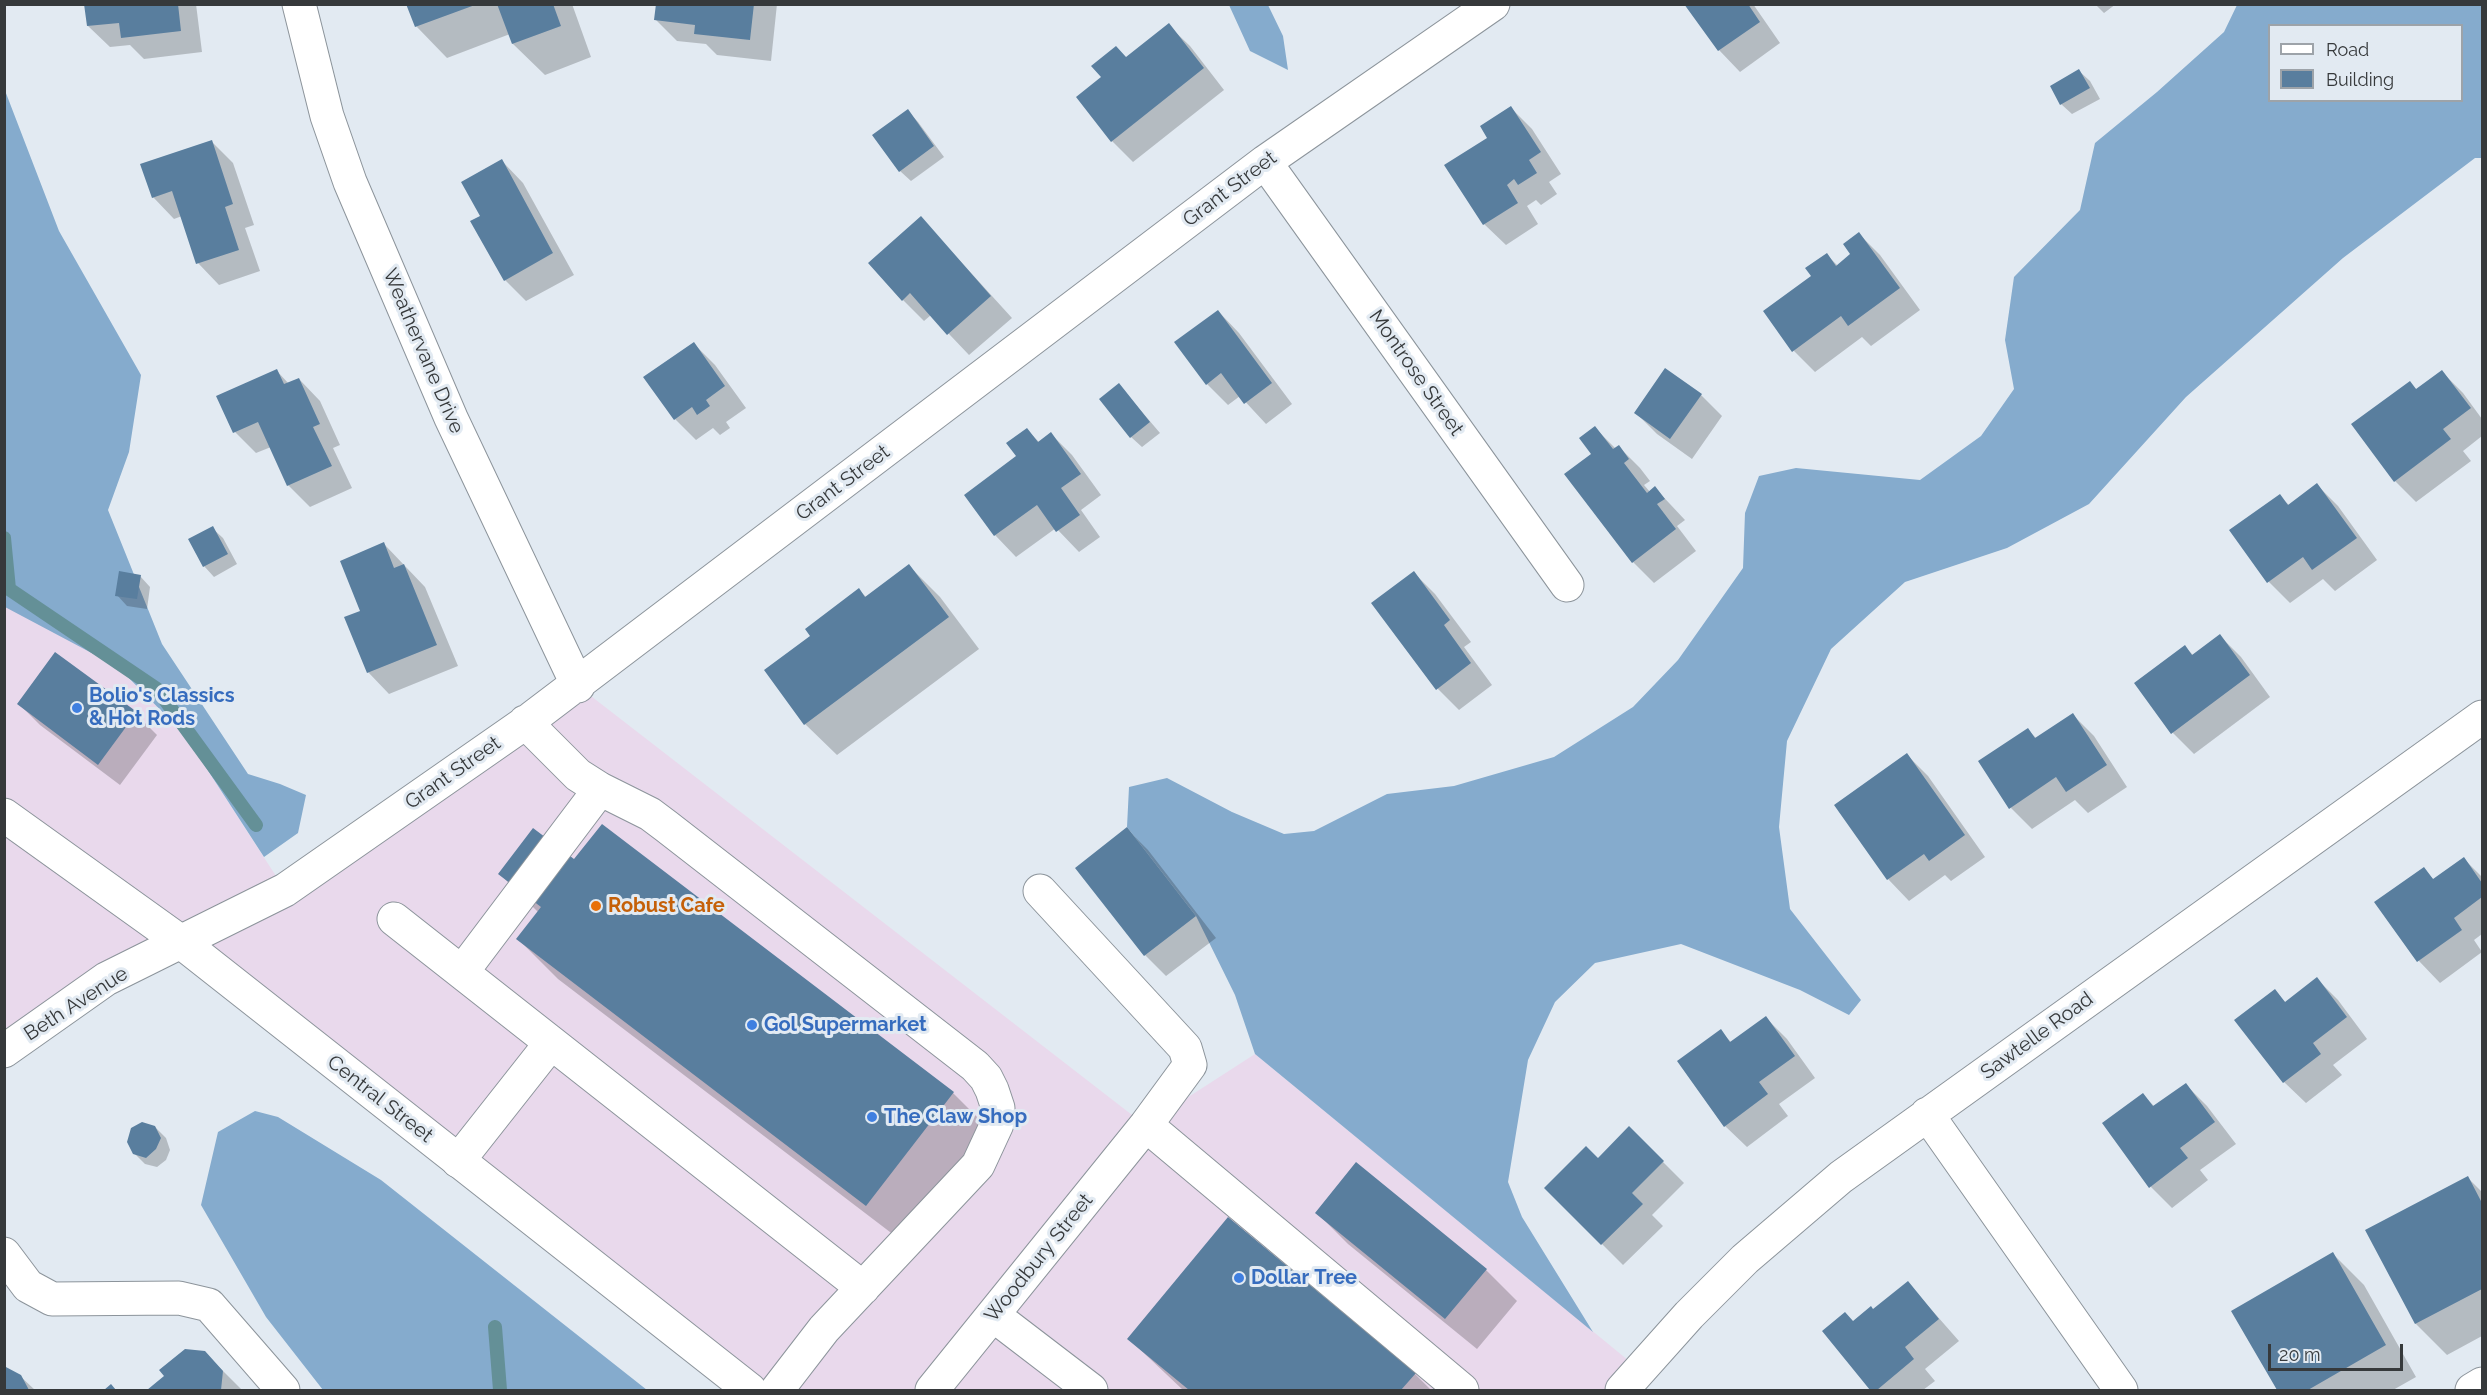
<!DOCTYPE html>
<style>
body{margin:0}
#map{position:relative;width:2487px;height:1395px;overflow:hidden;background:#e2eaf2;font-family:Raleway,sans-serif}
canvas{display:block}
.frame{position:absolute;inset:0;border:6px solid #36393b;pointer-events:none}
.legend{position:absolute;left:2268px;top:24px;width:195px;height:78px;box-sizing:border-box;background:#e2eaf2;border:2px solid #9da3a9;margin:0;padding:8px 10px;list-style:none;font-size:18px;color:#36393b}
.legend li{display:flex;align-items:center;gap:12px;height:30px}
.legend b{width:30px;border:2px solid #9da3a9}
.scale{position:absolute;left:2268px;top:1344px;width:135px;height:27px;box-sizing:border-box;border:3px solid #36393b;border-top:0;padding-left:8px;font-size:18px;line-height:21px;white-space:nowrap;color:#36393b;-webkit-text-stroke:4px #e2eaf2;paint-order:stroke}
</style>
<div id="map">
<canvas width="2487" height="1395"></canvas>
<div class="frame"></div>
<ul class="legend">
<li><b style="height:8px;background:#fff"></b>Road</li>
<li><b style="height:16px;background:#597e9e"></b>Building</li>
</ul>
<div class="scale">20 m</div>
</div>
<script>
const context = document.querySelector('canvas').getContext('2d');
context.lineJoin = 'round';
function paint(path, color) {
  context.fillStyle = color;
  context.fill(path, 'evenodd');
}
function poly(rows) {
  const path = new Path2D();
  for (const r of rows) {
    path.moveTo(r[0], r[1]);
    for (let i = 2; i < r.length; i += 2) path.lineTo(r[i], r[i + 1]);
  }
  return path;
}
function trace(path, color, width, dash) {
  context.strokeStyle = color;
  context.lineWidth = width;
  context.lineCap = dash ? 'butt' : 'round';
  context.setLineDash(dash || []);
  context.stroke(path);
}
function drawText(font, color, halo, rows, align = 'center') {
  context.font = font + ' Raleway,sans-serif';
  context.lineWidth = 6;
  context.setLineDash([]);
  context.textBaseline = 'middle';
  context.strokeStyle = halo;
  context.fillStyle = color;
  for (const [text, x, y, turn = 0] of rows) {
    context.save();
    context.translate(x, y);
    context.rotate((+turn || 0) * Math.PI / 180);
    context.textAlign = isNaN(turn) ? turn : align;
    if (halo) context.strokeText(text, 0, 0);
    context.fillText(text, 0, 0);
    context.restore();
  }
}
paint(poly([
 [4,553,185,735,285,890,578,686,1145,1125,1255,1054,1640,1370,1622,1390,750,1390,181,942,5,1051]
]), '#e9d9ec');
paint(poly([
 [1229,5,1268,5,1283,36,1288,70,1250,51],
 [2237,5,2482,5,2482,158,2475,158,2343,258,2186,397,2089,504,2007,548,1905,582,1831,649,1787,741,1779,827,1790,909,1861,1000,1849,1015,1800,990,1681,944,1595,963,1555,1002,1528,1060,1508,1182,1522,1217,1593,1332,1255,1054,1235,995,1196,916,1127,827,1129,787,1167,778,1232,812,1284,834,1314,831,1387,794,1454,786,1554,757,1633,707,1678,660,1743,568,1745,513,1759,476,1796,468,1920,480,1981,436,2014,389,2005,340,2014,277,2080,210,2095,143,2157,92,2224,32],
 [2270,26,2462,26,2462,100,2270,100],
 [4,88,59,231,141,375,129,452,108,510,162,644,248,774,280,784,306,795,298,833,264,857,185,735,118,667,5,607],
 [255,1111,278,1117,381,1180,647,1390,323,1390,266,1317,201,1205,218,1132]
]), '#85abcd');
paint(poly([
 [86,4,196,4,202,52,144,59,130,45,110,47,88,26],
 [408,4,572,4,591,57,545,75,513,44,510,34,447,58,416,26],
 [657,4,777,4,771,61,717,55,706,44,677,41,656,20],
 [1686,4,1753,4,1780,43,1740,72,1719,50],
 [2095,4,2116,4,2104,13],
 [1168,25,1190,46,1224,90,1133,162,1112,141],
 [2079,71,2090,81,2100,99,2072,114,2061,104],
 [1511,108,1532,129,1561,174,1549,182,1557,194,1541,205,1536,200,1527,206,1538,224,1506,245,1484,224,1490,138],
 [908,111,918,122,944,157,911,181,900,171],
 [212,142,233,163,254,225,245,228,260,271,219,285,198,263,182,216,174,219,153,197],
 [502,161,523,183,574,275,526,301,505,280,482,216],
 [921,218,1012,318,969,355,931,315,924,321,903,300],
 [1859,234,1880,255,1920,310,1871,346,1862,337,1815,372,1794,351,1814,276,1827,255,1838,266,1853,255],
 [1218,311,1239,333,1292,404,1266,424,1240,396,1228,405,1207,384],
 [694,344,715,365,746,408,726,422,730,428,720,435,713,428,696,440,675,419],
 [276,370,289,384,299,379,320,401,340,445,333,448,352,488,310,507,288,485,271,447,256,453,235,432],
 [1666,370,1701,395,1722,416,1692,459,1657,434,1636,413],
 [2442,372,2463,393,2482,419,2482,436,2463,451,2471,461,2416,502,2395,481,2410,383,2417,390],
 [1119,385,1160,433,1142,447,1131,437],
 [1595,428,1616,449,1619,447,1640,468,1650,481,1644,485,1650,492,1655,488,1685,520,1677,526,1696,551,1654,583,1633,562,1593,454],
 [1027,430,1040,443,1051,434,1072,455,1101,495,1081,510,1100,537,1079,552,1056,528,1016,557,995,535,966,495,1018,457],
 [2317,485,2338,506,2377,560,2335,591,2323,579,2290,603,2269,582,2231,530,2279,496,2289,505],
 [212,528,223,538,237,564,214,577,204,566,190,540],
 [384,544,425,587,458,666,389,694,368,672,362,612],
 [909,566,940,597,979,649,837,755,805,724,812,636,859,590,867,598],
 [1414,573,1435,594,1471,642,1464,647,1492,685,1459,710,1438,689],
 [140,576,150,587,147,609,127,606,117,595],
 [2220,636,2241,657,2270,697,2194,754,2173,733,2185,647,2194,656],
 [56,654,136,714,157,735,120,785,40,725,19,704],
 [2073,715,2094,736,2127,787,2088,813,2075,800,2032,829,2011,808,2028,730,2037,739],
 [1907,755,1928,776,1985,857,1951,881,1945,875,1909,901,1888,879],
 [603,826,953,1093,993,1133,907,1245,558,979,518,939,538,912,500,874,574,861],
 [1127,829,1148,850,1216,938,1166,976,1145,955,1077,868],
 [2464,859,2482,877,2482,934,2474,940,2482,952,2440,983,2419,961,2376,902,2424,869,2434,880],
 [2317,979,2338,1000,2367,1039,2333,1065,2342,1075,2306,1103,2284,1082,2236,1021,2275,991,2286,1003],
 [1766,1018,1787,1039,1815,1078,1779,1104,1788,1116,1747,1147,1725,1126,1720,1031,1732,1043],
 [2186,1085,2207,1106,2236,1144,2200,1170,2208,1180,2172,1208,2151,1187,2143,1095,2155,1107],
 [155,1127,166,1138,170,1150,166,1160,157,1167,145,1164,134,1153],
 [1629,1128,1684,1183,1652,1215,1663,1226,1623,1265,1546,1188,1598,1160],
 [2468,1178,2482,1192,2482,1336,2447,1355,2416,1324,2367,1231],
 [1317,1213,1486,1270,1517,1301,1477,1349,1348,1244],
 [2333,1254,2364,1285,2416,1377,2393,1390,2279,1390,2233,1311],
 [1908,1283,1959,1341,1925,1369,1935,1381,1923,1390,1872,1390,1824,1332,1854,1322,1873,1311],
 [1129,1339,1415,1374,1431,1390,1183,1390],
 [204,1352,242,1390,149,1390,167,1376],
 [4,1368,20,1376,35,1390,4,1390]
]), '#0003');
trace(poly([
 [4,538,9,589,157,689,256,825],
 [495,1327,500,1390]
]), '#649097', 14);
paint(poly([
 [84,4,178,4,181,31,121,38,119,23,87,26],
 [406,4,475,4,475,5,415,27],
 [497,4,553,4,561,26,512,44],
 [656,4,754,4,750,40,694,34,695,25,654,20],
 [1684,4,1748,4,1760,22,1718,51],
 [1169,23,1204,68,1111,142,1076,97,1101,77,1091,66,1116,46,1126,57],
 [2079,69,2090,88,2060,105,2050,86],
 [1511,106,1541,152,1529,160,1537,173,1518,185,1514,179,1507,185,1518,203,1483,225,1444,165,1487,138,1480,126],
 [908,109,934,146,899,172,872,135],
 [212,140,233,204,225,207,239,250,196,264,172,191,152,198,140,164],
 [502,159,553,253,504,281,470,221,480,216,461,182],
 [921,216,991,296,947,335,910,293,902,301,868,263],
 [1859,232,1900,288,1848,326,1841,316,1792,352,1763,311,1811,276,1805,268,1827,253,1836,266,1850,254,1843,244],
 [1218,310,1272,383,1244,404,1221,373,1206,385,1174,342],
 [694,342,725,386,706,400,710,406,697,415,692,407,674,420,643,377],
 [1665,368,1702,394,1670,439,1634,413],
 [277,369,284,384,299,378,320,424,313,427,332,466,287,486,258,422,233,433,216,396],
 [2442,370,2471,408,2443,429,2451,439,2394,482,2351,424,2410,381,2416,389],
 [1119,383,1150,422,1130,438,1099,399],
 [1595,426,1613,449,1619,445,1629,459,1624,463,1647,493,1655,486,1665,499,1657,504,1676,529,1632,563,1564,474,1591,454,1579,438],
 [1027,428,1038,442,1051,432,1081,474,1061,488,1080,515,1056,532,1037,505,994,536,964,495,1016,456,1006,443],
 [2317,483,2357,538,2312,570,2303,557,2267,583,2229,530,2280,494,2288,505],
 [213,526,228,554,203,567,188,539],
 [384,542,394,568,404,564,437,645,367,673,344,617,360,611,340,561],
 [909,564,949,617,804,725,764,670,810,636,805,629,859,588,865,597],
 [119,571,141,575,137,599,115,596],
 [1414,571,1450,620,1444,625,1471,663,1436,690,1371,603],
 [2220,634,2250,675,2171,734,2134,683,2185,645,2192,655],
 [55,652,137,712,98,765,17,704],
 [2073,713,2107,765,2066,792,2056,777,2009,809,1978,761,2028,728,2035,738],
 [1907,753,1965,835,1929,861,1924,854,1887,880,1834,805],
 [602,824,954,1092,866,1206,516,939,541,907,498,874,533,828,574,859],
 [1127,827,1196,916,1144,956,1075,868],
 [2464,857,2482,883,2482,897,2454,918,2462,930,2417,962,2374,902,2424,867,2433,879],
 [2317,977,2347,1017,2313,1043,2321,1054,2283,1083,2234,1020,2275,989,2285,1002],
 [1766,1016,1795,1056,1759,1082,1768,1094,1724,1127,1677,1061,1721,1029,1730,1042],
 [2186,1083,2215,1122,2180,1148,2188,1158,2149,1188,2102,1123,2143,1093,2153,1106],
 [142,1122,155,1126,161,1138,156,1149,146,1158,133,1154,127,1142,131,1128],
 [1629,1126,1664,1161,1632,1193,1643,1204,1601,1245,1544,1188,1586,1146,1598,1158],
 [1356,1162,1487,1269,1445,1319,1315,1213],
 [2468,1176,2482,1203,2482,1289,2415,1324,2365,1230],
 [1228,1217,1416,1373,1401,1390,1189,1390,1127,1339],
 [2333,1252,2386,1345,2308,1390,2277,1390,2231,1311],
 [1908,1281,1939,1319,1905,1347,1914,1359,1877,1390,1870,1390,1822,1331,1845,1312,1853,1321,1871,1306,1873,1309],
 [185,1349,205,1351,223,1371,221,1390,147,1390,164,1376,159,1370],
 [4,1366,21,1375,29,1390,4,1390],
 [111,1384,116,1390,104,1390]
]), '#597e9e');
const minor = poly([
 [299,4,327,116,350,182,451,418,578,686],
 [1265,162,1567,585],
 [525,722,578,775,600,789,650,814,666,826,975,1066,986,1078,992,1090,998,1108,997,1124,978,1165,824,1329,777,1390],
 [394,919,863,1288],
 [462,972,600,789],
 [4,1051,106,979,285,890,532,718,1265,162,1493,4],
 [1927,1114,2121,1390],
 [1146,1125,1462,1390],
 [458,1161,551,1043],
 [4,1254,28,1286,52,1299,179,1298,209,1305,283,1390],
 [993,1315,1091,1390],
 [932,1390,1146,1125,1190,1065,1185,1048,1040,891],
 [1622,1390,1689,1315,1745,1259,1841,1177,2482,717],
 [2472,1390,2482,1384]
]);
const major = poly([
 [4,815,181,942,750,1390]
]);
trace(minor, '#8c949b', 35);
trace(major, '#8c949b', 35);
trace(minor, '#fff', 33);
trace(major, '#fff', 33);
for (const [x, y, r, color] of [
 [77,708,6,"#3f7fe0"],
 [596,906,6,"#e8710a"],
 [752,1025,6,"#3f7fe0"],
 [872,1117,6,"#3f7fe0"],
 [1239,1278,6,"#3f7fe0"]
]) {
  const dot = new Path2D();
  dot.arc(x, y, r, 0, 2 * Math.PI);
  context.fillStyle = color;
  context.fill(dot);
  trace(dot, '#e2eaf2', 2);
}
drawText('20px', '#36393b', '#e2eaf2', [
 ["Grant Street",1230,189,-37],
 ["Weathervane Drive",423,351,67],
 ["Montrose Street",1416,373,55],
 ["Grant Street",843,483,-37],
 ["Grant Street",453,773,-35],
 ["Beth Avenue",76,1004,-33],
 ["Sawtelle Road",2037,1036,-36],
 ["Central Street",380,1099,38],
 ["Woodbury Street",1039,1258,-51]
]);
drawText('bold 20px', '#366cbe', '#e2eaf2', [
 ["Bolio's Classics",89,696],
 ["& Hot Rods",89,719],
 ["Gol Supermarket",764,1025],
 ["The Claw Shop",884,1117],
 ["Dollar Tree",1251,1278]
], 'left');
drawText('bold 20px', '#c56008', '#e2eaf2', [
 ["Robust Cafe",608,906]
], 'left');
</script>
